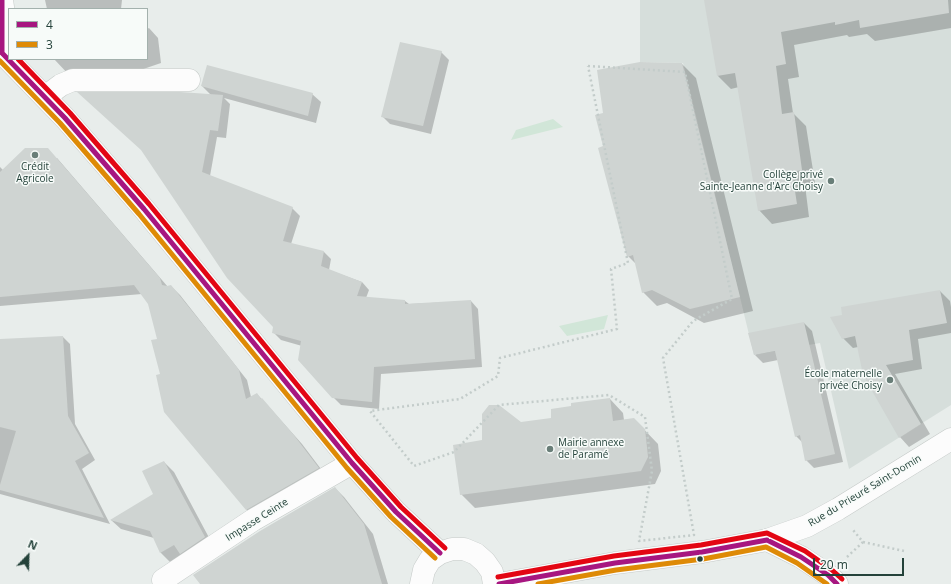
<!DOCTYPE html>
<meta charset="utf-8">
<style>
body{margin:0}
#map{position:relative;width:951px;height:584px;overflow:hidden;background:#e8edeb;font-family:"Open Sans",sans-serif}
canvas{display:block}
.legend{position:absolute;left:8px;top:8px;width:140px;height:52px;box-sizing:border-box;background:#f7fbf9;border:1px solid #a3b1ad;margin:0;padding:5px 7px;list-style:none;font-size:12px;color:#24423a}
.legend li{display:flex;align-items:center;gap:8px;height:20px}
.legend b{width:20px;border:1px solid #a3b1ad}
.north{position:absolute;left:8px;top:536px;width:40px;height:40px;-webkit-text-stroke:3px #f7fbf9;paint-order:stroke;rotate:23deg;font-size:11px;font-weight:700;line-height:16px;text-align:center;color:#24423a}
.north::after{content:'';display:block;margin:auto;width:14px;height:18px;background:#24423a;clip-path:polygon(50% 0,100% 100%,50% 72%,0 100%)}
.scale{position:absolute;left:813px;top:558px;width:91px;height:18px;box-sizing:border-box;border:2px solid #24423a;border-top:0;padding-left:5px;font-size:12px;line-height:14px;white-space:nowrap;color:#24423a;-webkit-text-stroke:3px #f7fbf9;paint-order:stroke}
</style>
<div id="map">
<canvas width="951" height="584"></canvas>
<ul class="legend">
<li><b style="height:5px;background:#a71680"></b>4</li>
<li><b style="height:5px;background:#de8a06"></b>3</li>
</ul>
<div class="north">N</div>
<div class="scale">20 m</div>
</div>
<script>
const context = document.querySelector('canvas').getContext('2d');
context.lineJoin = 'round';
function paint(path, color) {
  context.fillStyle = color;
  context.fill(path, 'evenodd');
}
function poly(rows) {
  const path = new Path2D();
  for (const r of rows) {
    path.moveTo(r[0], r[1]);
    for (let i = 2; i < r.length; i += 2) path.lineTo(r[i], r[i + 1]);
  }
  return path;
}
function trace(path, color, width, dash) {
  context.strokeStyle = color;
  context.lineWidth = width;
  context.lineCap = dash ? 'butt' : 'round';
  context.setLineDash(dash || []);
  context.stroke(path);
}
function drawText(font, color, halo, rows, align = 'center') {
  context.font = font + ' "Open Sans",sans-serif';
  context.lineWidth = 3;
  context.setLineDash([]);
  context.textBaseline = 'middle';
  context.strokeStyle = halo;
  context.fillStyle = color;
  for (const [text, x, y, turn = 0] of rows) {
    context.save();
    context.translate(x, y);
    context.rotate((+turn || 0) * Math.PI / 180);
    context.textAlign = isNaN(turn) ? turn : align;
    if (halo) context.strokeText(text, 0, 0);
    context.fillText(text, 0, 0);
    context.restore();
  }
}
paint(poly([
 [640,0,951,0,951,405,849,469,820,343,754,355,683,63,640,62]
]), '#d6dedb');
paint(poly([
 [553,119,563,127,511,140,516,130],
 [608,315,604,329,567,336,559,326]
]), '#d1e6d8');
paint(poly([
 [45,0,122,0,121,9,47,9],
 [705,0,951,0,951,28,875,41,867,34,849,37,847,35,794,45,799,77,788,79,793,113,806,126,815,183,805,185,809,217,772,224,759,210,739,87,731,89,718,76],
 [149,28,158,38,161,63,120,77,70,76,54,59,147,59,147,29],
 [441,52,449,60,431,134,390,124,382,116],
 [682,64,696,78,753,311,704,323,667,303,657,306,643,292,636,264,628,256,604,146,604,114],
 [202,86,312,94,321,102,316,123,224,98,230,104,226,138,217,137,210,176,292,208,300,216,291,244,324,252,331,259,329,270,362,282,369,290,366,298,405,301,409,304,471,301,478,309,482,367,381,374,379,409,341,405,333,397,302,346,281,340,273,332,274,326,144,152,212,96],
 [57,158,168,287,171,286,180,295,247,380,251,397,257,394,270,408,302,444,327,477,255,518,246,509,162,374,158,340,149,303,142,294,0,306,0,167,3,170],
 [940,291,950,301,951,307,951,333,918,339,922,369,895,374,930,434,909,447,900,437,858,347,853,348,843,338],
 [804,323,812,331,843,462,814,468,806,460,803,443,796,436,778,360,763,363,755,355],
 [63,337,70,344,75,424,95,460,82,469,110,524,0,494,0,340],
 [610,399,623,413,624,420,634,419,658,444,661,471,655,484,475,508,461,494,483,441,521,423,552,419],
 [164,462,174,472,214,547,170,562,161,553,154,538,121,529,111,520,155,494],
 [335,488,344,497,373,534,388,584,201,584]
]), '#0003');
paint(poly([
 [704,0,948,0,949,13,860,28,859,20,835,25,835,22,781,32,786,64,776,66,782,114,794,112,802,170,792,172,797,204,758,211,735,73,717,76],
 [400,42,442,51,423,126,381,117],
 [640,62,682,63,740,297,690,309,652,290,642,293,633,255,627,257,598,148,603,146,595,115,603,113,597,70],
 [207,65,313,93,308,116,201,86],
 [77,92,180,92,223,95,218,131,210,130,202,172,293,207,283,241,324,251,321,266,362,282,357,296,405,300,405,304,471,300,475,359,374,367,372,402,332,398,298,360,301,341,272,333,273,327,227,278,141,150],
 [25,148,48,148,160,278,162,285,167,286,171,285,229,357,239,370,246,399,257,393,261,399,262,398,293,434,319,468,246,510,164,412,156,375,160,374,151,340,157,339,148,304,134,285,0,297,0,172],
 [940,290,947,323,909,330,913,360,886,365,921,424,899,438,863,375,855,336,842,339,830,317,842,315,841,307],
 [804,322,835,454,805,461,800,435,795,437,775,351,754,355,748,333],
 [63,336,68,416,89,453,75,461,104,518,0,490,0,485,16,431,0,427,0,339],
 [610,398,613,421,634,418,645,429,648,457,641,471,460,495,453,445,482,440,482,414,489,405,499,405,521,422,551,418,551,409,571,406,571,403],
 [164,461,205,537,180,554,174,545,160,553,150,531,110,520,153,494,142,471],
 [335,487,364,524,382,584,200,584,193,575,260,531]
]), '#cfd4d2');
const pedestrian = poly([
 [163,580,253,520,352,463]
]);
const minor = poly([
 [2,53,65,118,144,209,352,463,396,512,440,553],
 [45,97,61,85,73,80,189,80],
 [421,584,424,570,430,560,440,553,452,549,464,549,476,554,485,562,492,572,494,584],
 [499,584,615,563,702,552,767,540]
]);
const tertiary = poly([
 [2,53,3,7,2,0],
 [767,540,807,526,838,509,951,439]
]);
const secondary = poly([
 [0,50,2,53],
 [767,540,801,557,828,575,837,584]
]);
trace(pedestrian, '#c5cac8', 23);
trace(minor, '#c5cac8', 23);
trace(tertiary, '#c5cac8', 23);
trace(secondary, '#c3cbc8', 23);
trace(poly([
 [588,66,685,72,732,299,693,321,663,358,694,535,639,541,652,471,645,417,609,395,499,405,454,452,414,466,370,411,460,399,498,376,500,358,617,329,611,269,628,263,588,66],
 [863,542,904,551],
 [847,557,863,542,853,530]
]), '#c3ccca', 2.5, [2, 3]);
trace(pedestrian, '#fcfcfc', 22);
trace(minor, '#fcfcfc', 22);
trace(tertiary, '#fcfcfc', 22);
trace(secondary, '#fcfcfc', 22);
trace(poly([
 [2,0,2,53],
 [2,53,65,118,144,209,352,463,396,512,440,553],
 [767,540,801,557,828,575,837,584],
 [499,584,615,563,702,552,767,540]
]), '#a71680', 5);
trace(poly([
 [0,61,60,123,139,214,347,468,391,517,435,558],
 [538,584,616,570,703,559,766,547,797,563,827,584]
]), '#de8a06', 5);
trace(poly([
 [18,59,70,113,149,204,357,458,401,507,445,548],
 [498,577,614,556,701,545,767,533,805,551,832,570,842,579]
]), '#e30613', 5);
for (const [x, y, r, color] of [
 [35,155,4,"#697e78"],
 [831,181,4,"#697e78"],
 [890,380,4,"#697e78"],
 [550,449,4,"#697e78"],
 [700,559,3.5,"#24423a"]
]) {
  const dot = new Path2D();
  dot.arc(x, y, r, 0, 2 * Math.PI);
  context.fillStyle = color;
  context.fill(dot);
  trace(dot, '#f7fbf9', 1.5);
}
drawText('10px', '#24423a', '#f7fbf9', [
 ["Crédit",35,167,"center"],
 ["Agricole",35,179,"center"],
 ["Collège privé",823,175],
 ["Sainte-Jeanne d'Arc Choisy",823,187],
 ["École maternelle",882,374],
 ["privée Choisy",882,386],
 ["Mairie annexe",558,443,"left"],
 ["de Paramé",558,455,"left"]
], 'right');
drawText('10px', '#24423a', '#f7fbf9', [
 ["Rue du Prieuré Saint-Domin",865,491,-31],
 ["Impasse Ceinte",257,520,-32]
]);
</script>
